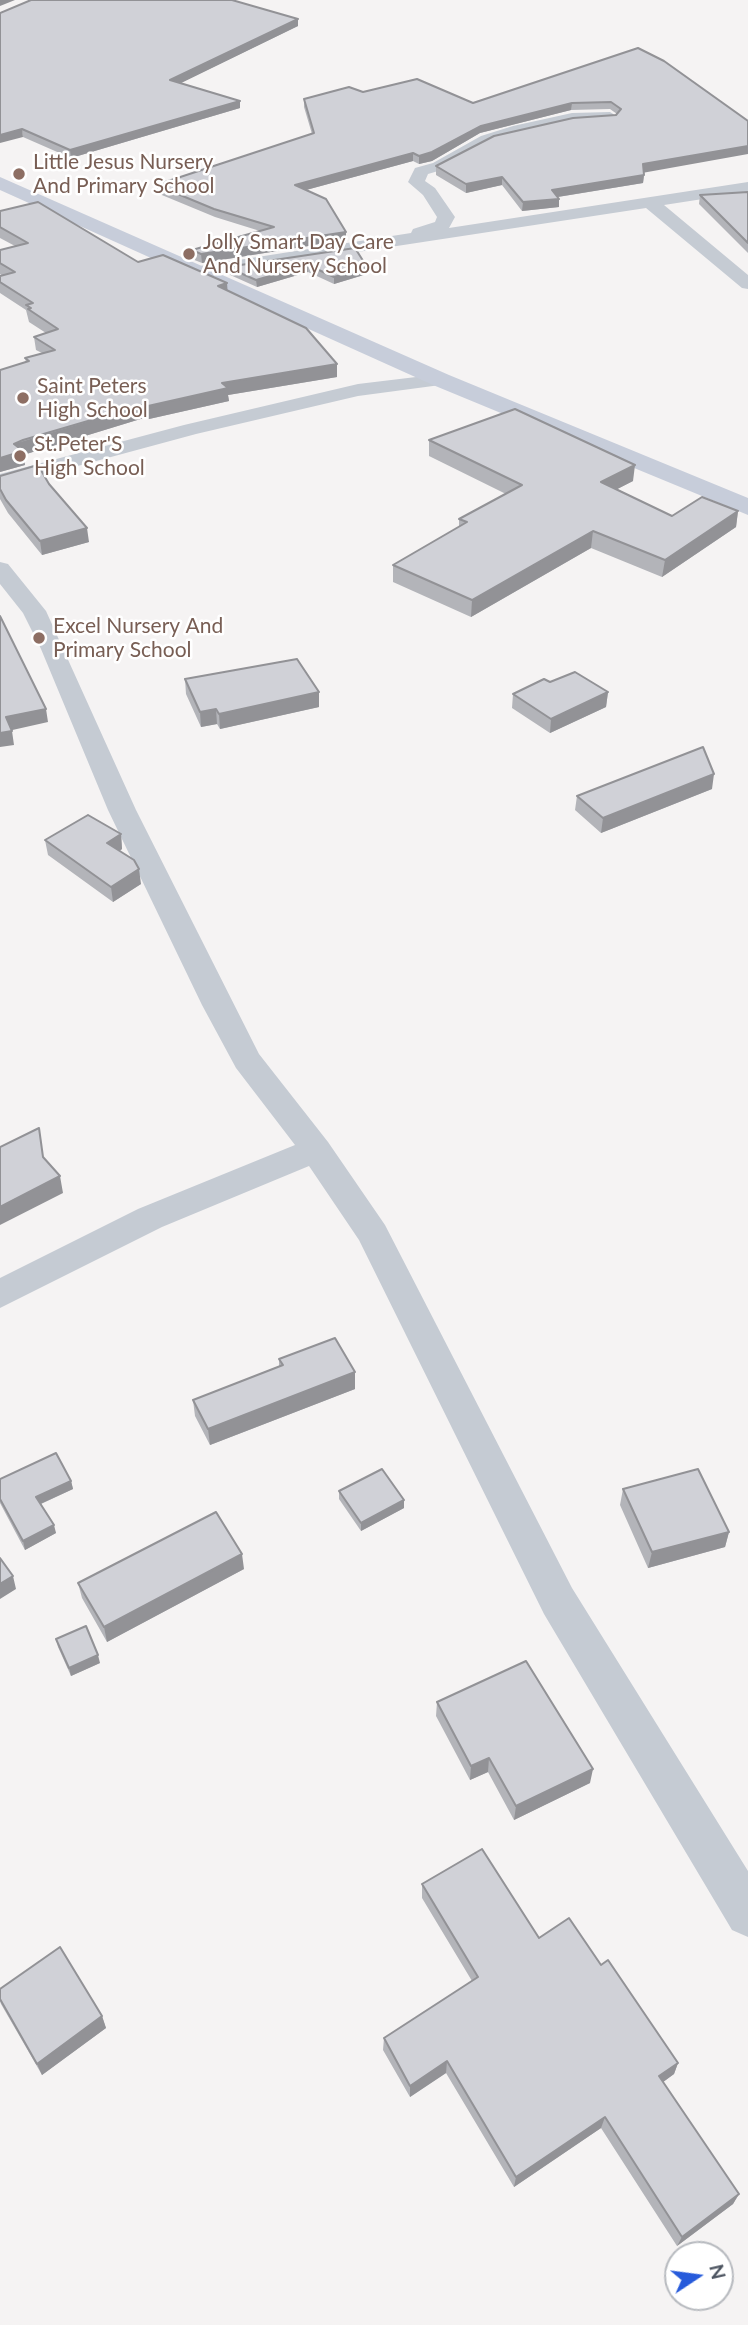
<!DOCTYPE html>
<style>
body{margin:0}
#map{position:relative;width:748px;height:2325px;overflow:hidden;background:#f5f3f3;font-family:Lato,sans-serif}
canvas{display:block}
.north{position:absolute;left:664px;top:2241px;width:70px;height:70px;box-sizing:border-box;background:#fff;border:2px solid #b7babf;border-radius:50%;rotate:77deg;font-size:19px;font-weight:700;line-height:28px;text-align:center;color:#4b535f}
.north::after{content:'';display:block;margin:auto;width:24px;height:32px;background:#275bdb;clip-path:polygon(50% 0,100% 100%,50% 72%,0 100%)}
</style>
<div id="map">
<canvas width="748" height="2325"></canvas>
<div class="north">N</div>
</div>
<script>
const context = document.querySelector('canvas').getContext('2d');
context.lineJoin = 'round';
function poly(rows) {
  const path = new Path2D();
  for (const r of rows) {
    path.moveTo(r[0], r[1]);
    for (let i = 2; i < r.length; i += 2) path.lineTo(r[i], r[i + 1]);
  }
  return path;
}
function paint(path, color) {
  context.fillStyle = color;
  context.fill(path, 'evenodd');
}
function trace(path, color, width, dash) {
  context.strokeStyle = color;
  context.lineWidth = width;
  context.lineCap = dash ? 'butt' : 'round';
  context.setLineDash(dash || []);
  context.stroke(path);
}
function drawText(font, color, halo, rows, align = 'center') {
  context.font = font + ' Lato,sans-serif';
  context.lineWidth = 5;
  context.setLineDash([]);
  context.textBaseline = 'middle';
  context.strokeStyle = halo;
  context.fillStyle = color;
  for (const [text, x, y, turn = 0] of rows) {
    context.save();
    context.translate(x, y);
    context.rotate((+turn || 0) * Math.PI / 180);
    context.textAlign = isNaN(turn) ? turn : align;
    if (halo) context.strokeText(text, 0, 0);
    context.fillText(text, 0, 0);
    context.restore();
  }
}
paint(poly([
 [610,112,618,117,615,120,572,123,522,133,493,142,445,169,428,174,425,181,435,188,455,217,449,228,748,182,748,192,664,205,748,275,748,289,742,288,646,208,200,276,191,271,200,266,411,233,413,229,435,222,437,217,423,195,408,182,415,168,433,163,481,136,513,126,572,113,610,112],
 [441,374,448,376,451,380,448,384,358,396,196,434,0,487,0,474,184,425,358,384,441,374],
 [0,562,8,564,46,611,136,810,259,1054,328,1142,385,1225,572,1588,748,1871,748,1937,732,1930,544,1614,359,1240,309,1166,162,1227,0,1308,0,1278,138,1209,295,1145,236,1068,202,1005,108,810,41,649,23,613,0,584,0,562]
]), '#c5cbd3');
paint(poly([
 [0,177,449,375,748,498,748,515,433,385,0,190,0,177]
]), '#c7cdda');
paint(poly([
 [0,13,298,19,298,26,180,83,240,101,240,108,71,158,23,137],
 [638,48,644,175,643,183,558,197,559,207,522,211,502,185,466,193,436,175,436,166,617,114,610,109,571,110,480,133,432,161,419,164,413,161,306,190,346,240,202,263,192,259,192,250,260,231,215,217,157,193,156,185,312,134,304,107,304,99,363,92,473,103],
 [748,192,748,253,699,204,700,195],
 [0,211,138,262,228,291,337,364,337,377,228,395,229,401,149,419,147,417,23,455,25,465,0,472,0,370,26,362,25,358,42,353,36,350,34,337,46,333,29,322,26,310,0,293,0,276,3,276,0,274,0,250,15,246,0,238],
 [355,248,367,274,334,284,308,272,257,287,228,274,227,267],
 [429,440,633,481,617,489,672,516,738,511,736,527,662,577,591,548,471,617,393,582,393,565,459,527,459,519,506,494,429,456],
 [0,476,49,484,89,542,42,555,8,513,0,499],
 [185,679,319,707,220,729,217,724,201,727,186,694],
 [550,682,608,692,606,707,550,733,512,708,513,694],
 [712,789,601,833,575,810,577,796],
 [121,834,122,849,120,851,141,884,113,902,48,855,45,840],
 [279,1359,355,1389,210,1445,195,1416,193,1400,279,1366],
 [0,1479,71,1481,73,1489,41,1504,56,1533,25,1550,0,1503],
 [623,1489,729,1532,725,1547,648,1568,620,1505],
 [339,1491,404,1508,361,1531,339,1499],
 [244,1569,107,1642,82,1598,78,1583],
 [56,1639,100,1663,71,1676,58,1647],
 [437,1702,590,1783,514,1820,488,1772,470,1780,436,1716],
 [422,1884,601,1965,678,2063,674,2074,663,2082,739,2194,733,2204,677,2246,601,2128,514,2187,446,2073,410,2097,383,2050,384,2038,472,1981,422,1898],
 [0,1989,102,2016,106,2028,42,2075,1,2004,0,2001]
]), '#b3b4b9');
paint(poly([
 [0,0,15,0,0,6],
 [298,19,298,26,171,88,170,80],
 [240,101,240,108,71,158,70,150],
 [572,103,571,110,480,133,432,161,419,164,419,156,481,126],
 [22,129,23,137,0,143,0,135],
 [748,146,748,154,642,173,643,164],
 [413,153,413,161,295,193,295,185],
 [644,175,643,183,551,198,552,190],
 [502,177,502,185,466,193,466,184],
 [559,199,559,207,522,211,523,202],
 [346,232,346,240,202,263,201,254],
 [308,265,308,272,257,287,256,280],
 [367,267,367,274,334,284,334,277],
 [227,283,228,296,218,286],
 [337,364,337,377,228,395,229,401,149,419,148,406,222,383],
 [146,404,147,417,23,455,25,465,0,472,0,458,14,444],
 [635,465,633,481,600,498,601,482],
 [738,511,736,527,662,577,665,560],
 [87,528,89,542,42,555,40,541],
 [593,531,591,548,471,617,472,600],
 [319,692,319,707,220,729,219,714],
 [608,692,606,707,550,733,551,719],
 [46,709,48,722,8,731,6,717],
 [216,709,217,724,201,727,200,712],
 [12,731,14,745,0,747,0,733],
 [714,774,712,789,601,833,603,818],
 [121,834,122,849,109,857,107,843],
 [139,869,141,884,113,902,111,887],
 [60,1176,63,1193,0,1225,0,1207],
 [355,1372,355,1389,210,1445,208,1429],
 [71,1481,73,1489,38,1505,36,1497],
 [404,1500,404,1508,361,1531,361,1523],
 [54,1525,56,1533,25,1550,23,1541],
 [729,1532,725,1547,648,1568,652,1552],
 [242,1554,244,1569,107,1642,104,1627],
 [13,1576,16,1589,0,1599,0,1584],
 [98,1655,100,1663,71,1676,69,1668],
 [489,1758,488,1772,470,1780,471,1766],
 [593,1769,590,1783,514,1820,516,1806],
 [102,2016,106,2028,42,2075,37,2064],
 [447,2061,446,2073,410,2097,410,2086],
 [678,2063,674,2074,655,2088,659,2076],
 [605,2117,601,2128,514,2187,516,2177],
 [739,2194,733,2204,677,2246,682,2237]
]), '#929296');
const building = poly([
 [31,0,232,0,298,19,170,80,240,101,70,150,22,129,0,135,0,13,31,0],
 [638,48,664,61,748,121,748,146,643,164,644,175,552,190,559,199,523,202,502,177,466,184,436,166,494,136,573,118,616,115,621,109,611,102,572,103,481,126,432,152,419,156,413,153,295,185,326,199,346,232,201,254,192,250,274,227,214,209,156,185,314,133,304,99,349,87,363,92,417,79,473,103,638,48],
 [748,192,748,243,700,195,748,192],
 [38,202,138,262,163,255,227,283,218,286,306,328,337,364,222,383,228,388,148,406,146,404,23,440,14,444,23,451,0,458,0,370,29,361,25,358,55,350,34,337,58,329,28,309,31,308,26,305,33,303,0,282,0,276,15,272,0,263,0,250,28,243,0,227,0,211,38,202],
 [355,248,367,267,334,277,308,265,256,280,227,267,355,248],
 [515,409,635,465,601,482,672,516,702,497,738,511,665,560,593,531,472,600,393,565,467,522,459,519,522,485,429,440,515,409],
 [38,465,49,484,87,528,40,541,6,500,0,489,0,476,38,465],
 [0,616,46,709,6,717,12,731,0,733,0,616],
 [297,659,319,692,219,714,216,709,200,712,185,679,297,659],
 [575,672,608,692,551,719,513,694,544,679,550,682,575,672],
 [703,747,714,774,603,818,577,796,703,747],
 [88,815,121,834,107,843,134,860,139,869,111,887,45,840,88,815],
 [39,1128,43,1157,60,1176,0,1207,0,1147,39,1128],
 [335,1338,355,1372,208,1429,193,1400,283,1365,279,1359,335,1338],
 [56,1453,71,1481,36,1497,54,1525,23,1541,0,1499,0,1479,56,1453],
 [382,1469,404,1500,361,1523,339,1491,382,1469],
 [698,1469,729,1532,652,1552,623,1489,698,1469],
 [216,1512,242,1554,104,1627,78,1583,216,1512],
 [0,1558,13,1576,0,1584,0,1558],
 [86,1626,98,1655,69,1668,56,1639,86,1626],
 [526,1661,593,1769,516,1806,489,1758,471,1766,437,1702,526,1661],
 [482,1849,539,1938,569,1918,601,1965,608,1960,678,2063,659,2076,739,2194,682,2237,605,2117,516,2177,447,2061,410,2086,384,2038,478,1977,422,1884,482,1849],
 [60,1947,102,2016,37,2064,0,1999,0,1989,60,1947]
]);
paint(building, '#d0d1d7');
trace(building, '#929296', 2);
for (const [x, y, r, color] of [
 [19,174,7,"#8d6e63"],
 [189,254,7,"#8d6e63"],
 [23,398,7,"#8d6e63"],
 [20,456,7,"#8d6e63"],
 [39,638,7,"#8d6e63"]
]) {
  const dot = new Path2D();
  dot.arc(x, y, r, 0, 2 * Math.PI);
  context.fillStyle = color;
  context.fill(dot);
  trace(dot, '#fff', 2.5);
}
drawText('21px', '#785e54', '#fff', [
 ["Little Jesus Nursery",33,162],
 ["And Primary School",33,186],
 ["Jolly Smart Day Care",203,242],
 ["And Nursery School",203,266],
 ["Saint Peters",37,386],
 ["High School",37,410],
 ["St.Peter'S",34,444],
 ["High School",34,468],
 ["Excel Nursery And",53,626],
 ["Primary School",53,650]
], 'left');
</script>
